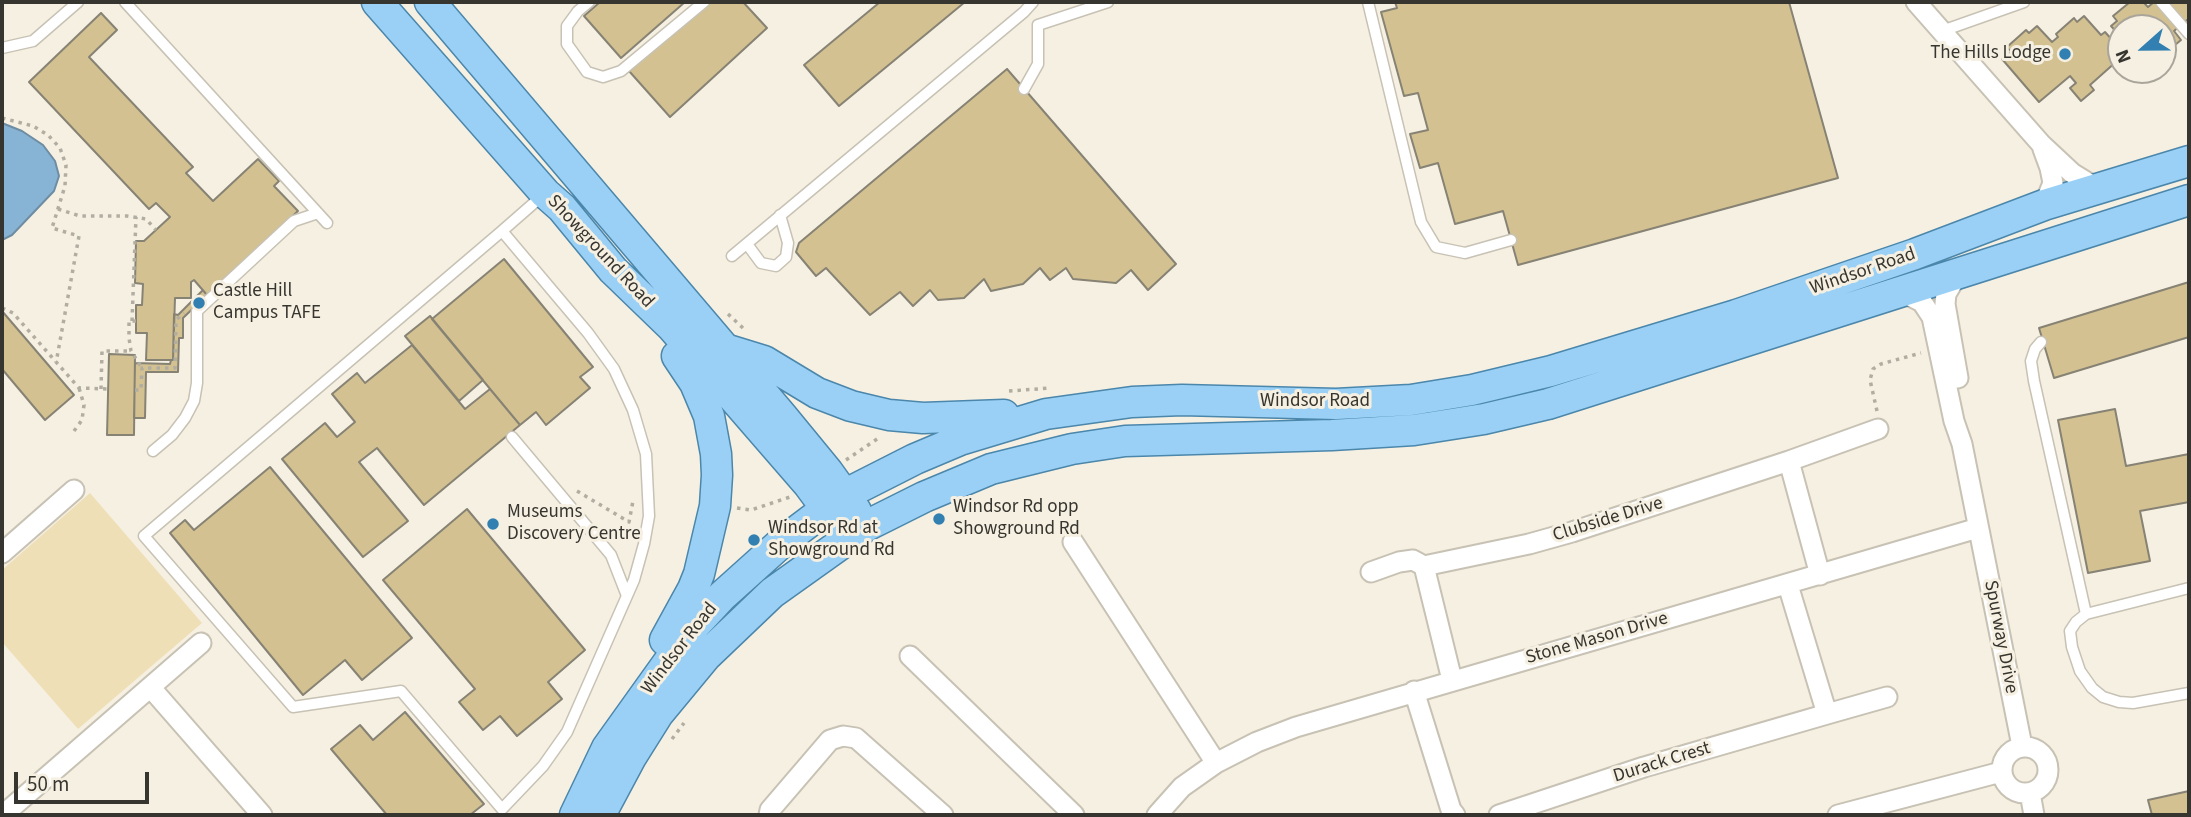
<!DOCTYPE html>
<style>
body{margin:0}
#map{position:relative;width:2191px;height:817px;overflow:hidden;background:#f6f0e2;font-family:"Source Sans 3",sans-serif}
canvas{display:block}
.frame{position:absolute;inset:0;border:4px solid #37352f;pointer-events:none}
.north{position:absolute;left:2107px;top:14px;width:70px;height:70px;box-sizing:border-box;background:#f6f0e2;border:2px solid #aaa59a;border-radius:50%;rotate:249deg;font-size:19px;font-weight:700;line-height:28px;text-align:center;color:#37352f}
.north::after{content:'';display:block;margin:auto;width:24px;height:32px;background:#3280b2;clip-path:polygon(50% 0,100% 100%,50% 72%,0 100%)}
.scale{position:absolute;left:14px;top:772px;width:135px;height:32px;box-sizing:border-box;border:4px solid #37352f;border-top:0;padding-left:9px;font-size:21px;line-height:24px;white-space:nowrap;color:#37352f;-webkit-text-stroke:5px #f6f0e2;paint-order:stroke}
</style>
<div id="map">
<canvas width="2191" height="817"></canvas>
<div class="frame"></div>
<div class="north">N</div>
<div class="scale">50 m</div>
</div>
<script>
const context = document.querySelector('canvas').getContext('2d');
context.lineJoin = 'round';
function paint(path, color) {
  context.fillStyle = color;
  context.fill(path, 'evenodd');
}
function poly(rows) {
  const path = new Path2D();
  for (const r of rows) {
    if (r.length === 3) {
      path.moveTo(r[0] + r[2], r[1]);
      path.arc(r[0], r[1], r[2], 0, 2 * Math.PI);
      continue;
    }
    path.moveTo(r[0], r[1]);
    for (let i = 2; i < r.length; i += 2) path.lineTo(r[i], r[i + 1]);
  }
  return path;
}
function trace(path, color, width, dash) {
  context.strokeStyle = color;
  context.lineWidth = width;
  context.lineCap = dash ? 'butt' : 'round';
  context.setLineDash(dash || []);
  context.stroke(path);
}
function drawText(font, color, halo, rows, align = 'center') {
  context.font = font + ' "Source Sans 3",sans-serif';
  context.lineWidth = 6;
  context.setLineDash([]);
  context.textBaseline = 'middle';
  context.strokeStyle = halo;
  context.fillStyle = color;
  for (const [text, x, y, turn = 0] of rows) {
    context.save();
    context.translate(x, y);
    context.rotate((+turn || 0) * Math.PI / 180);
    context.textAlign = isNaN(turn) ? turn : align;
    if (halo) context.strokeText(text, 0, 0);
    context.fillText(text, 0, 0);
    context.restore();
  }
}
paint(poly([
 [90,493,202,623,78,729,2,642,2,570]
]), '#eedfb6');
const water = poly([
 [2,123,22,131,43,145,55,161,59,176,54,191,12,235,2,240,2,123]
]);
paint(water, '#87b3d4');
trace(water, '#6f8da2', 2);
const building = poly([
 [600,2,685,2,621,58,584,16,600,2],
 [705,2,743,2,767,28,670,117,629,71,705,2],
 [880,2,965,2,839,106,804,65,880,2],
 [1395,2,1789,2,1838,178,1518,265,1503,211,1455,224,1438,163,1420,168,1410,134,1428,130,1418,93,1404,96,1381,12,1397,8,1395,2],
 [2130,2,2143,2,2148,7,2154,2,2189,2,2189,22,2187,20,2174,31,2181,40,2163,55,2163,28,2121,28,2121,65,2117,61,2090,85,2094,90,2081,101,2070,88,2076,83,2070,76,2039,102,2002,59,2011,52,2007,47,2026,30,2029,33,2037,26,2052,42,2058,37,2056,34,2074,18,2077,22,2084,16,2101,35,2105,32,2114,42,2120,36,2111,26,2117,21,2113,16,2130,2],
 [101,13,117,30,89,57,193,167,186,173,213,201,258,159,279,181,274,186,298,211,207,295,194,280,191,282,191,298,175,298,173,360,146,360,147,333,136,333,136,305,142,305,143,284,135,283,136,241,144,241,170,217,156,203,149,209,29,82,101,13],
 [1007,69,1176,264,1148,290,1131,270,1116,283,1073,279,1066,268,1050,280,1040,268,1023,284,991,291,984,279,964,298,938,300,930,290,913,306,900,292,870,315,826,268,816,276,796,252,799,243,1007,69],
 [504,259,593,367,580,377,590,388,546,425,536,412,520,425,432,319,504,259],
 [2189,282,2189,337,2054,378,2039,328,2189,282],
 [203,290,207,295,183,318,183,338,179,338,178,372,146,372,145,418,134,418,135,363,170,364,171,360,173,360,174,314,178,315,203,290],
 [2,311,74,395,45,420,2,369,2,311],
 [430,316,483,380,459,401,405,336,430,316],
 [412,345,465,409,490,389,520,425,424,505,377,448,359,462,408,521,363,557,282,459,325,423,337,437,355,422,332,394,357,373,365,383,412,345],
 [109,354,135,355,134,435,107,435,109,354],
 [2115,409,2126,466,2189,454,2189,502,2140,511,2150,561,2088,573,2058,420,2115,409],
 [270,467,412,638,362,680,345,660,303,695,170,533,185,520,194,530,270,467],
 [467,509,585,650,548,682,562,699,517,736,500,716,483,730,459,702,475,689,383,580,467,509],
 [405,712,484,804,470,815,387,815,331,749,360,725,373,740,405,712],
 [2189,791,2189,815,2152,815,2148,800,2189,791]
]);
paint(building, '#d3c191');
trace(building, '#868274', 2);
const lane = poly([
 [125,2,327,223],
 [589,2,578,11,567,26,567,44,587,72,603,77,621,71,704,2],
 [1368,2,1421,222,1436,247,1465,253,1511,240],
 [2161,2,2189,34],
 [1942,31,2024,2],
 [2,48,33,41,78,2],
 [1024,89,1038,64,1038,25,1108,2],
 [502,231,144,536,293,707,401,691,502,809,543,766,567,732,634,580,644,544,649,516,646,454,633,410,614,369,588,333,502,231,542,196],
 [747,244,761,263,776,266,786,257,788,243,780,215],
 [732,256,1024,12,1033,2],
 [2041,342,2035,349,2031,361,2034,381,2086,614],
 [512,437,611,555,627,596],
 [153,451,172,435,185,418,194,401,197,383,197,311,294,221,318,213],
 [2189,588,2086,614,2076,622,2070,631,2072,647,2080,671,2092,688,2103,697,2119,702,2133,703,2189,693]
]);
const street = poly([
 [1916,2,2042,145,2072,173,2098,189],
 [2043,149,2050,168,2053,183,2044,205],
 [1900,291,1922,302,1932,317,1954,421,1962,444,2022,746],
 [1958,378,1945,304,1946,294,1959,272],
 [1789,461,1878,429],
 [1073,542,1216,763],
 [2,553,74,490],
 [1424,566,1529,544,1572,532,1789,461,1820,575],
 [1371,572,1399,562,1413,560,1424,566,1452,680],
 [910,656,1074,815],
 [151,688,262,815],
 [1414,691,1451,810,1455,815],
 [1827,714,1887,697],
 [2025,770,23],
 [2030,793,2034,815],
 [3,815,201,643],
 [769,815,770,810,830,740,843,736,856,738,943,815],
 [1157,815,1182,787,1216,763,1257,742,1296,727,1978,528],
 [1499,815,1644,767,1827,714,1788,585],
 [1838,815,2001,772]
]);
const primary = poly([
 [377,2,545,193,562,208,613,270,672,327,809,485,837,523],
 [430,2,782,416,828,472,856,511],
 [725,349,764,361,817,393,851,406,889,415,923,418,1004,415],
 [665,640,693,589,699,574,715,506,717,475,716,454,709,416,695,383,677,356],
 [575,815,607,748,695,625,722,596,781,543,846,494,915,459,960,440,1046,414,1132,402,1182,400,1336,404,1411,400,1472,390,1551,371,1736,315,1915,254,2044,205,2189,161],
 [600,815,631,757,658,714,706,656,772,593,866,526,924,497,991,469,1072,449,1125,441,1332,435,1414,430,1484,419,1548,404,2189,200]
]);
trace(lane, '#c7c2b4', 13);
trace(street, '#c7c2b4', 23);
trace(primary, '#4b86ab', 33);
trace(poly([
 [2,118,33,126,48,135,60,148,66,165,65,186,52,228,79,236,56,363],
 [58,209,80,216,127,216,146,219,156,230],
 [2,308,13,313,79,388,108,389],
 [728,314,743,328],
 [132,321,136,217],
 [136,321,129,321,129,338,131,351,142,368],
 [101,389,102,351,131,351],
 [135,390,141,390,142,368,175,368,176,320,184,313],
 [1009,391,1050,388],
 [1877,411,1870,380,1873,369,1881,364,1921,353],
 [74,431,82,420,84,405,79,388],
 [846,460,880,437],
 [577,491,629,522,633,501],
 [737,508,751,510,790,497],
 [672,739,684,723]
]), '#b1ada1', 3.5, [3.5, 5]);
trace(lane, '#fff', 10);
trace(street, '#fff', 19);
trace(primary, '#9ad0f5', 30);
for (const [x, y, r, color] of [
 [2065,54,7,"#3280b2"],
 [199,303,7,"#3280b2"],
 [939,519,7,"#3280b2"],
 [493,524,7,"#3280b2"],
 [754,540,7,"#3280b2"]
]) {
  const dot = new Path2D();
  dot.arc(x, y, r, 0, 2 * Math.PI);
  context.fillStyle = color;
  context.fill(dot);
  trace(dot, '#f6f0e2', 2.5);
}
drawText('19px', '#37352f', '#f6f0e2', [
 ["The Hills Lodge",2051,54,"right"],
 ["Castle Hill",213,292],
 ["Campus TAFE",213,314],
 ["Windsor Rd opp",953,508],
 ["Showground Rd",953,530],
 ["Museums",507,513],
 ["Discovery Centre",507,535],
 ["Windsor Rd at",768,529],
 ["Showground Rd",768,551]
], 'left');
drawText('19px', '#37352f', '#f6f0e2', [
 ["Showground Road",600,252,47],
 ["Windsor Road",1863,272,-19],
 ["Windsor Road",1315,402],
 ["Clubside Drive",1608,520,-17],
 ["Spurway Drive",2000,637,79],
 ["Stone Mason Drive",1597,639,-16],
 ["Windsor Road",680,649,-52],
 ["Durack Crest",1662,763,-17]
]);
</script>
